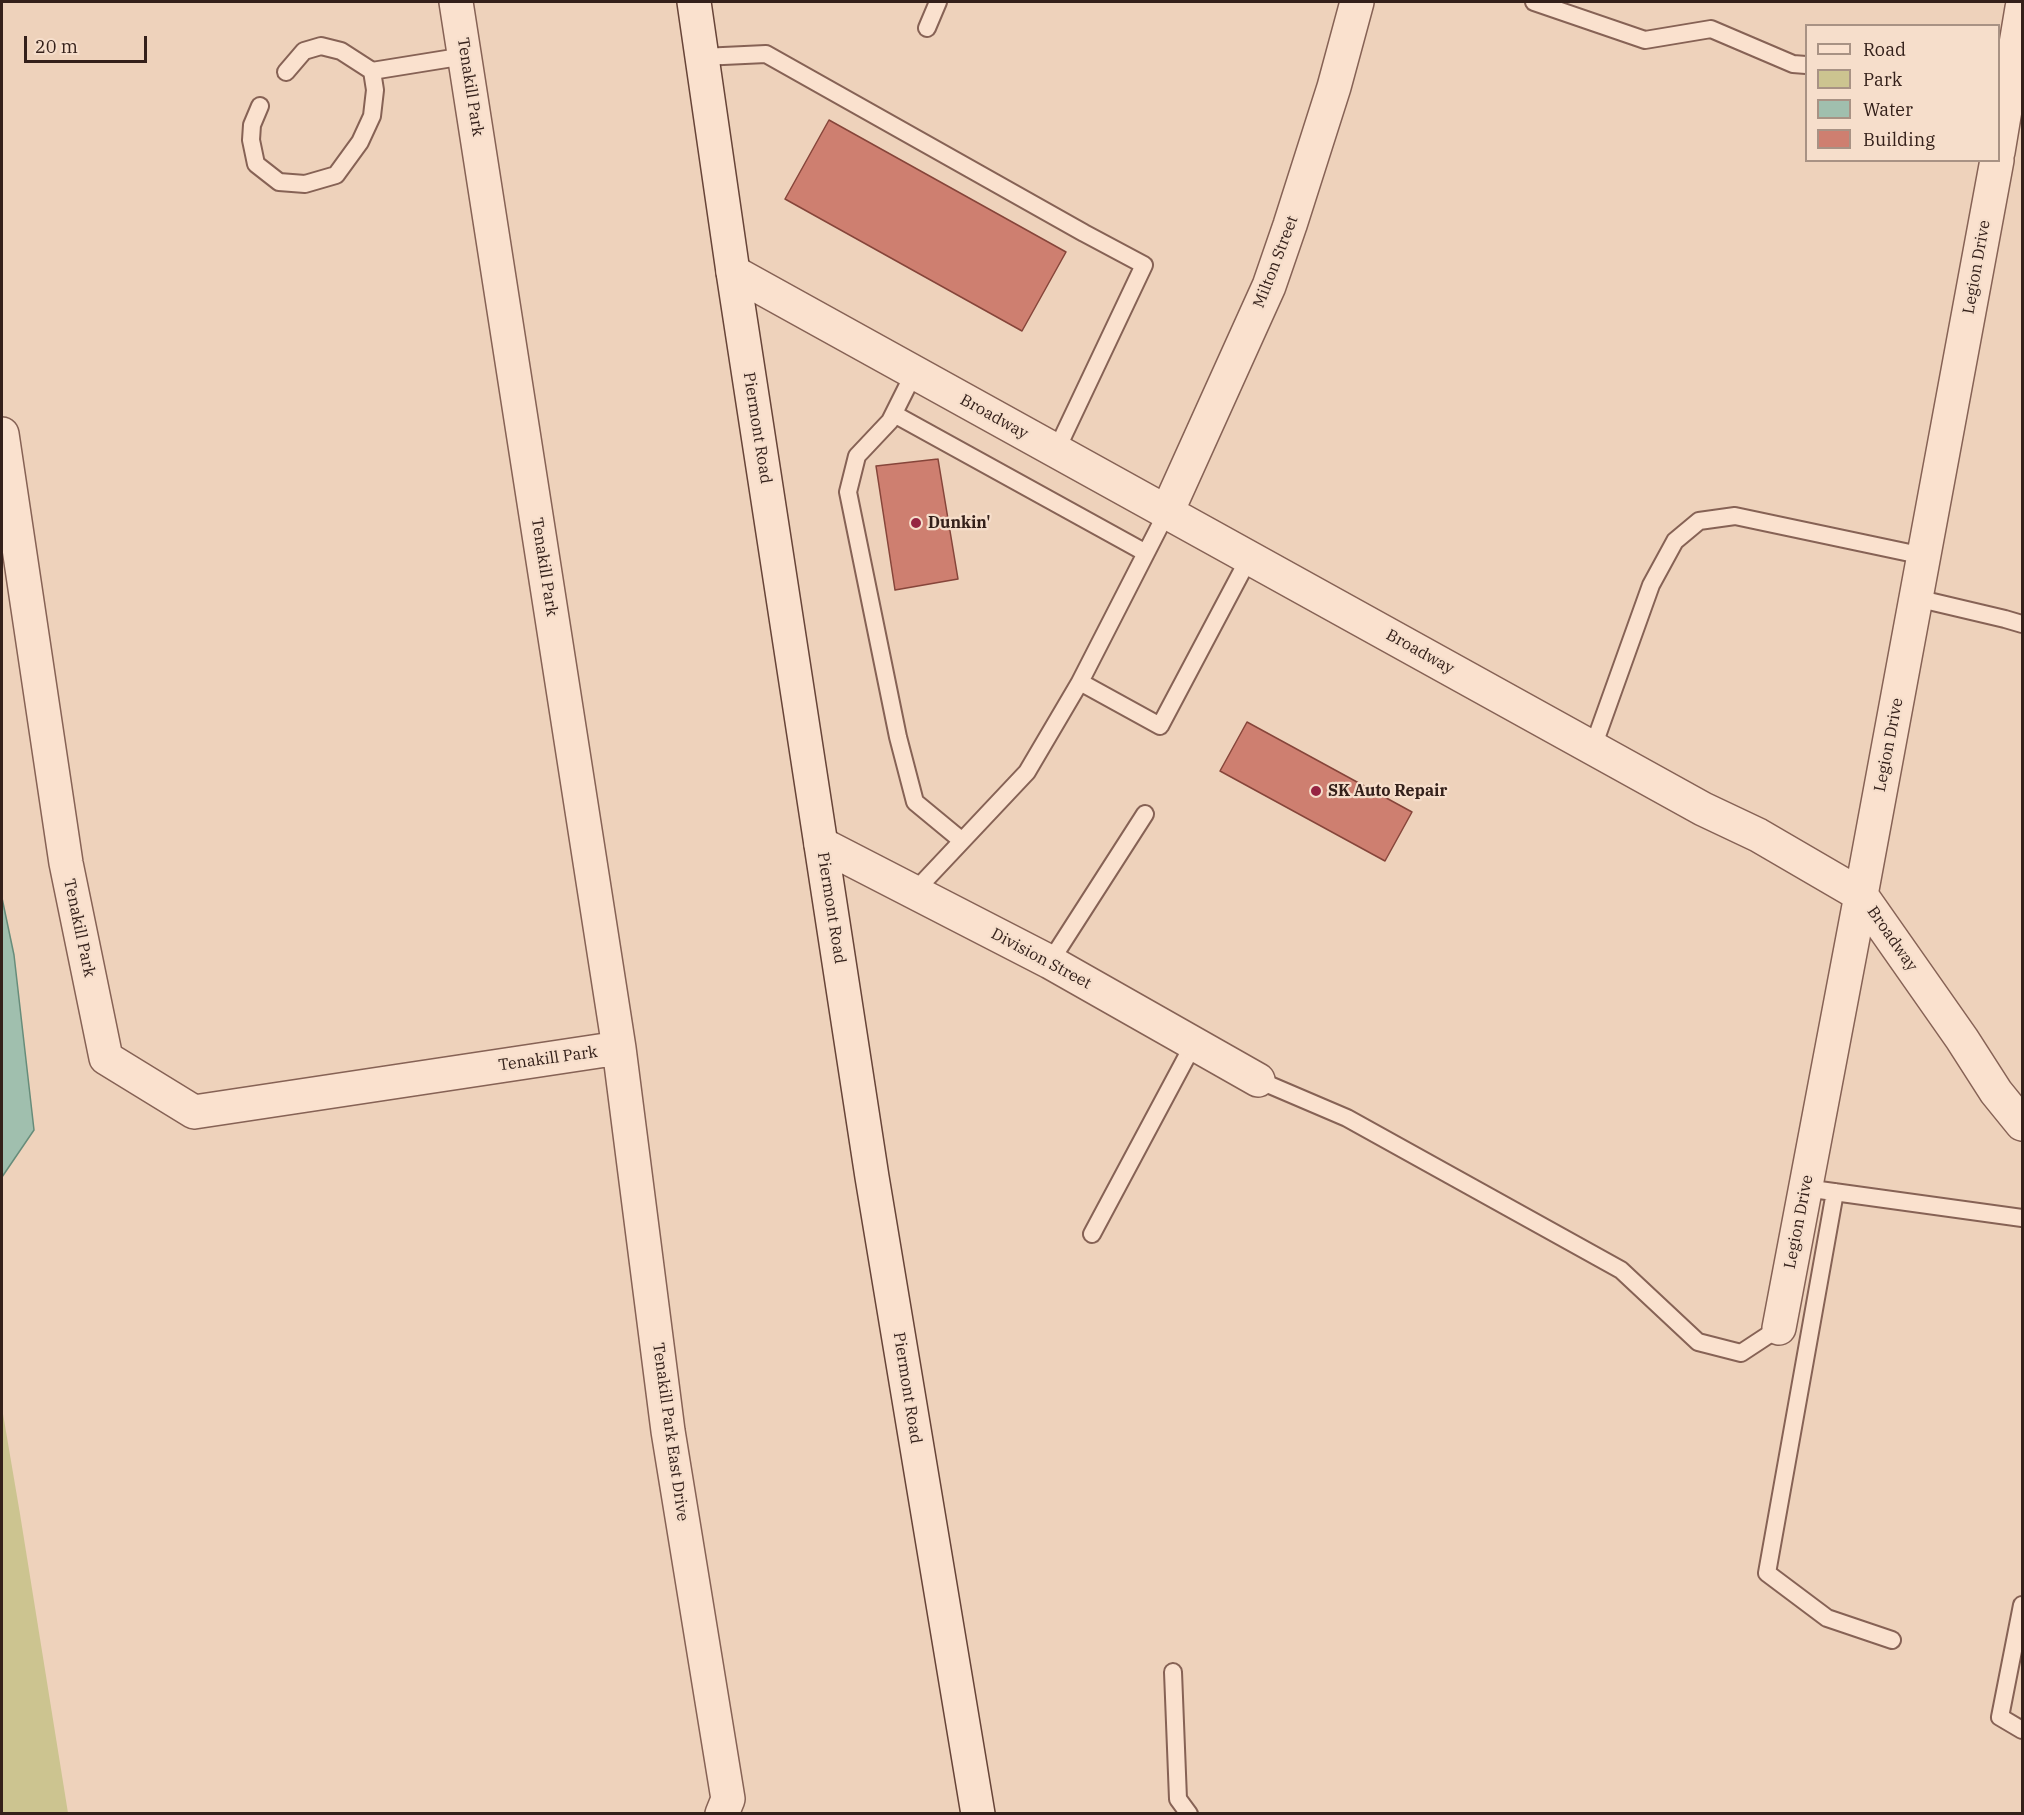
<!DOCTYPE html>
<style>
body{margin:0}
#map{position:relative;width:2024px;height:1815px;overflow:hidden;background:#eed2bb;font-family:"IBM Plex Serif",serif}
canvas{display:block}
.frame{position:absolute;inset:0;border:3px solid #34201a;pointer-events:none}
.legend{position:absolute;left:1805px;top:24px;width:195px;height:138px;box-sizing:border-box;background:#f6decb;border:2px solid #a89284;margin:0;padding:8px 10px;list-style:none;font-size:18px;color:#34201a}
.legend li{display:flex;align-items:center;gap:12px;height:30px}
.legend b{width:30px;border:2px solid #a89284}
.scale{position:absolute;left:24px;top:36px;width:123px;height:27px;box-sizing:border-box;border:3px solid #34201a;border-top:0;padding-left:8px;font-size:18px;line-height:21px;white-space:nowrap;color:#34201a;-webkit-text-stroke:4px #f6decb;paint-order:stroke}
</style>
<div id="map">
<canvas width="2024" height="1815"></canvas>
<div class="frame"></div>
<ul class="legend">
<li><b style="height:8px;background:#fae1ce"></b>Road</li>
<li><b style="height:16px;background:#ccc490"></b>Park</li>
<li><b style="height:16px;background:#a0bfae"></b>Water</li>
<li><b style="height:16px;background:#ce7f70"></b>Building</li>
</ul>
<div class="scale">20 m</div>
</div>
<script>
const context = document.querySelector('canvas').getContext('2d');
context.lineJoin = 'round';
function paint(path, color) {
  context.fillStyle = color;
  context.fill(path, 'evenodd');
}
function poly(rows) {
  const path = new Path2D();
  for (const r of rows) {
    path.moveTo(r[0], r[1]);
    for (let i = 2; i < r.length; i += 2) path.lineTo(r[i], r[i + 1]);
  }
  return path;
}
function trace(path, color, width, dash) {
  context.strokeStyle = color;
  context.lineWidth = width;
  context.lineCap = dash ? 'butt' : 'round';
  context.setLineDash(dash || []);
  context.stroke(path);
}
function drawText(font, color, halo, rows, align = 'center') {
  context.font = font + ' "IBM Plex Serif",serif';
  context.lineWidth = 4.5;
  context.setLineDash([]);
  context.textBaseline = 'middle';
  context.strokeStyle = halo;
  context.fillStyle = color;
  for (const [text, x, y, turn = 0] of rows) {
    context.save();
    context.translate(x, y);
    context.rotate((+turn || 0) * Math.PI / 180);
    context.textAlign = isNaN(turn) ? turn : align;
    if (halo) context.strokeText(text, 0, 0);
    context.fillText(text, 0, 0);
    context.restore();
  }
}
paint(poly([
 [2,1408,20,1514,68,1813,2,1813]
]), '#ccc490');
const water = poly([
 [2,898,14,955,34,1130,2,1177,2,898]
]);
paint(water, '#a0bfae');
trace(water, '#678c7a', 1.5);
const building = poly([
 [829,120,1066,252,1022,331,785,199,829,120],
 [938,459,958,579,895,590,876,466,938,459],
 [1247,722,1412,812,1385,861,1220,771,1247,722]
]);
paint(building, '#ce7f70');
trace(building, '#86453a', 1.5);
const lane = poly([
 [1534,2,1645,40,1711,29,1793,64,1806,65],
 [927,28,938,2],
 [702,57,766,54,1084,233,1144,265,1056,451],
 [286,72,304,51,321,46,341,51,372,71,465,56],
 [260,106,252,125,251,140,256,164,279,182,305,184,336,175,360,142,372,116,375,90,372,71],
 [914,373,890,421,857,456,848,492,898,737,915,802,961,840],
 [894,414,1146,553],
 [1916,598,2005,619,2022,624],
 [1080,682,1167,512],
 [1593,747,1651,585,1675,541,1699,521,1735,516,1924,556],
 [914,892,1027,772,1080,682,1160,726,1249,558],
 [1050,962,1145,814],
 [1258,1080,1347,1118,1621,1270,1698,1342,1741,1353,1779,1328],
 [1805,1188,2022,1218],
 [1835,1192,1767,1573,1827,1618,1892,1640],
 [1092,1234,1193,1045],
 [2022,1605,2000,1717,2022,1730],
 [1173,1672,1178,1799,1189,1814]
]);
const street = poly([
 [1998,152,2022,8],
 [733,272,1703,809,1758,835,1861,895,1962,1039,1996,1092,2022,1124],
 [2,434,66,863,106,1058,194,1112,619,1048,456,2],
 [1167,512,1269,286,1290,225,1334,87,1357,2],
 [821,844,1050,962,1258,1080],
 [619,1048,668,1431,728,1799,722,1814],
 [1779,1328,1861,895,1997,160]
]);
const secondary = poly([
 [694,2,733,272,872,1177,978,1814]
]);
trace(lane, '#866255', 20);
trace(street, '#866255', 36);
trace(secondary, '#674438', 36);
trace(lane, '#fae1ce', 16);
trace(street, '#fae1ce', 33);
trace(secondary, '#fae1ce', 33);
for (const [x, y, r, color] of [
 [916,523,6,"#962442"],
 [1316,791,6,"#962442"]
]) {
  const dot = new Path2D();
  dot.arc(x, y, r, 0, 2 * Math.PI);
  context.fillStyle = color;
  context.fill(dot);
  trace(dot, '#f6decb', 2);
}
drawText('16px', '#34201a', '#f6decb', [
 ["Tenakill Park",470,87,81],
 ["Milton Street",1276,262,-69],
 ["Legion Drive",1977,267,-80],
 ["Broadway",994,417,29],
 ["Piermont Road",757,428,81],
 ["Tenakill Park",544,567,81],
 ["Broadway",1420,652,29],
 ["Legion Drive",1889,745,-79],
 ["Piermont Road",831,908,81],
 ["Tenakill Park",79,928,78],
 ["Broadway",1892,939,55],
 ["Division Street",1041,959,28],
 ["Tenakill Park",548,1059,-8],
 ["Legion Drive",1799,1222,-79],
 ["Piermont Road",907,1388,81],
 ["Tenakill Park East Drive",670,1432,82]
]);
drawText('bold 16px', '#34201a', '#f6decb', [
 ["Dunkin'",928,523],
 ["SK Auto Repair",1328,791]
], 'left');
</script>
